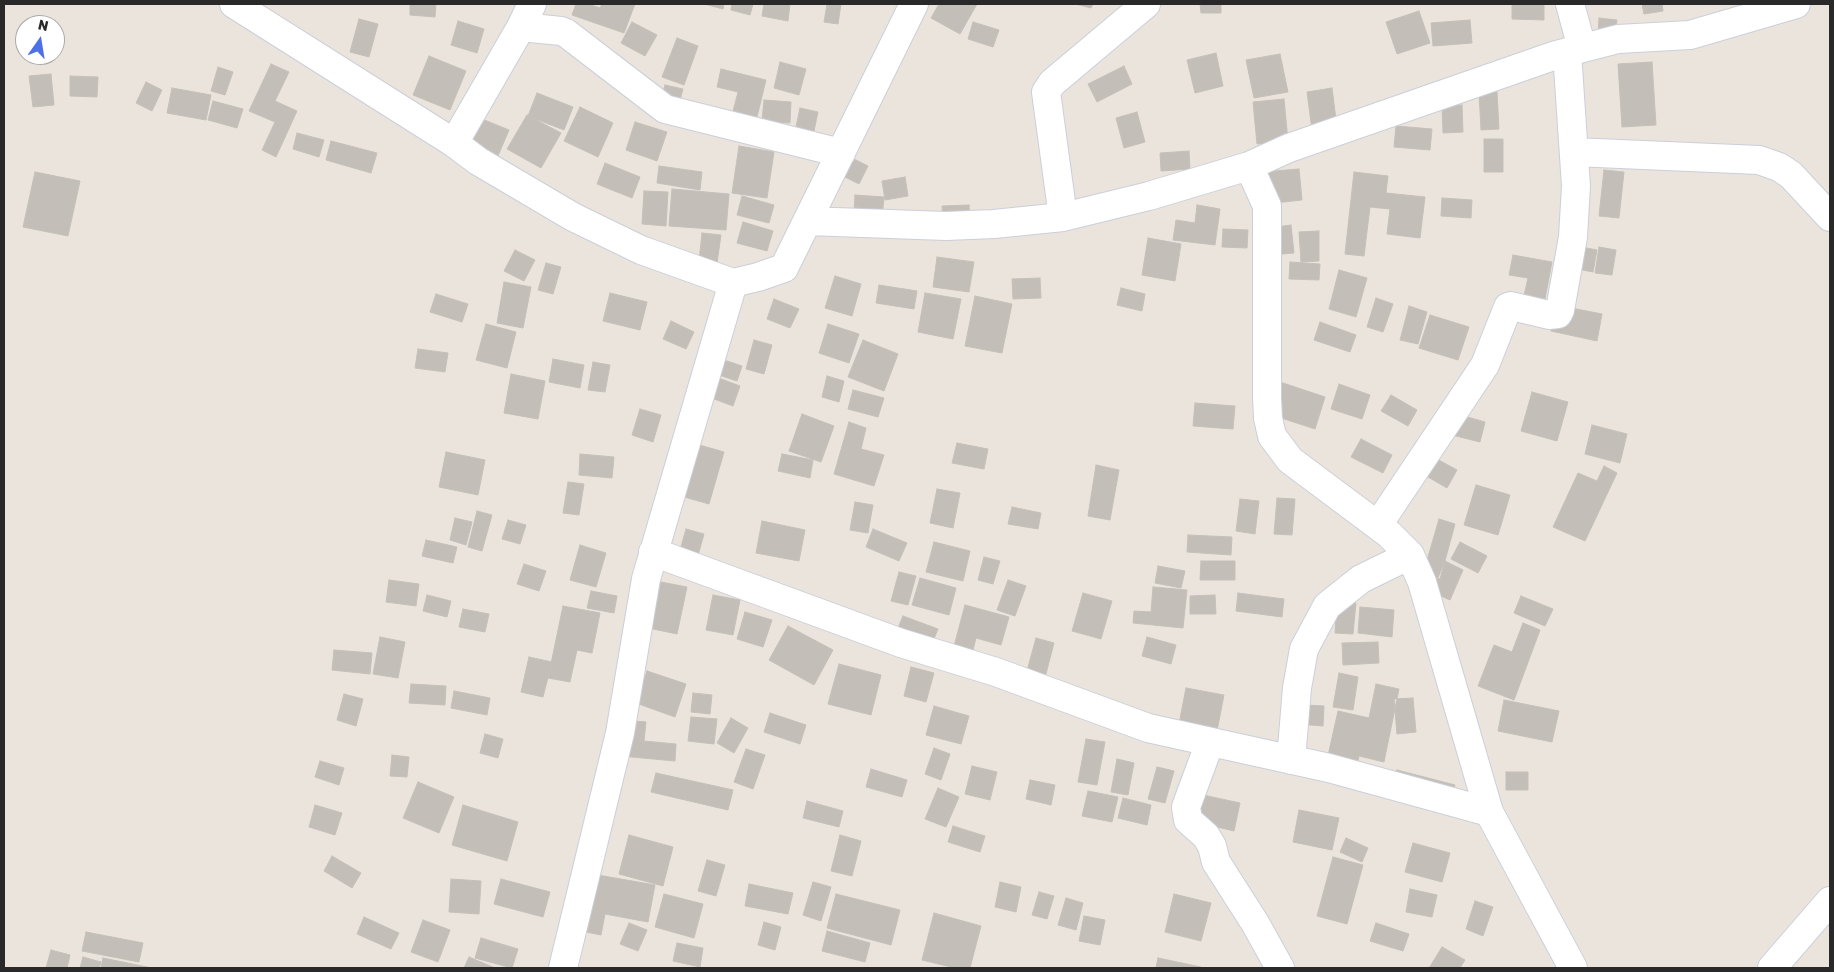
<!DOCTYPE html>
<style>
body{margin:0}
#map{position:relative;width:1834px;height:972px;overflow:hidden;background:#eae4dd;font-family:Rubik,sans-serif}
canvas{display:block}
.frame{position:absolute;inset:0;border:5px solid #292929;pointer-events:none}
.north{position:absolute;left:15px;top:15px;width:50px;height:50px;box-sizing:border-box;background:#fff;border:1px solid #a9a9a9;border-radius:50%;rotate:13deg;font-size:14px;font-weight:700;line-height:20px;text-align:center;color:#292929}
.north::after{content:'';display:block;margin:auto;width:18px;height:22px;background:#4d6fe7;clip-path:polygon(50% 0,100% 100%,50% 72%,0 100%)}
</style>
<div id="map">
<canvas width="1834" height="972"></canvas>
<div class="frame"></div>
<div class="north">N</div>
</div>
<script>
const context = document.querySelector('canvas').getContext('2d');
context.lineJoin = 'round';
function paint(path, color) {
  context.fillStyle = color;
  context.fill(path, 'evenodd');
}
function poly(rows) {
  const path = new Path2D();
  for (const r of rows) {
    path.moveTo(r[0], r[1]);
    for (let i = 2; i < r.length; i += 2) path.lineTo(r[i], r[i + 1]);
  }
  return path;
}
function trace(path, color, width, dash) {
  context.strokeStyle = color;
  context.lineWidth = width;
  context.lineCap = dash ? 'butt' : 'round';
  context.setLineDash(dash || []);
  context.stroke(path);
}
const building = poly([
 [410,4,436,4,435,17,410,15,410,4],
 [576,4,588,4,600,8,602,4,635,4,624,33,572,15,576,4],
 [704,4,724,4,723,9,704,4],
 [732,4,753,4,750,15,731,10,732,4],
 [764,4,790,4,788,21,762,16,764,4],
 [827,4,841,4,838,24,824,22,827,4],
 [939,4,977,4,960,34,931,18,939,4],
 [1075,4,1093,4,1091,8,1075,4],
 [1200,4,1221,4,1221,13,1201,13,1200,4],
 [1512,4,1544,4,1544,20,1512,19,1512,4],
 [1642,4,1662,4,1663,11,1644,14,1642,4],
 [1419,11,1430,43,1397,54,1386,22,1419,11],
 [1599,18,1617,20,1615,39,1598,38,1599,18],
 [359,19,378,24,369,57,350,52,359,19],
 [1470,20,1472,43,1433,46,1431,23,1470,20],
 [458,21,484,29,477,53,451,45,458,21],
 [632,22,657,35,645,56,621,43,632,22],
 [973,22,999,30,993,47,968,39,973,22],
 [677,38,698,46,684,85,662,77,677,38],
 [1216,53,1223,86,1195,93,1187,60,1216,53],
 [1280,54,1288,92,1254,98,1246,60,1280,54],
 [429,56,466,71,450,110,413,95,429,56],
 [780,62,806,69,799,95,774,88,780,62],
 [1652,62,1656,125,1622,127,1618,64,1652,62],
 [271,64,289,72,275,101,297,111,276,157,262,150,275,122,249,111,271,64],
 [1124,66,1132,84,1097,102,1088,84,1124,66],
 [218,67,233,72,225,95,211,91,218,67],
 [721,69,766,80,756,121,732,115,738,92,717,87,721,69],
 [51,74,54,105,33,107,29,76,51,74],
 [70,76,98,77,97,97,70,96,70,76],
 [146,82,162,90,152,111,136,103,146,82],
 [665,85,683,89,676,115,658,109,665,85],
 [172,88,211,95,206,120,167,113,172,88],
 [1332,88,1337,127,1312,130,1307,92,1332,88],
 [1497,92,1499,129,1481,130,1479,93,1497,92],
 [537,93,573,107,564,130,528,116,537,93],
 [1284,99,1288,141,1257,144,1253,102,1284,99],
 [764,100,791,102,790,123,762,121,764,100],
 [213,101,243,109,237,128,208,120,213,101],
 [1462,105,1463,132,1443,133,1442,106,1462,105],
 [580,107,613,123,598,157,564,141,580,107],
 [800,108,818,112,811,145,793,141,800,108],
 [465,112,509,130,492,170,450,148,465,112],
 [1137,112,1145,142,1124,148,1116,118,1137,112],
 [527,115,561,133,541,168,507,149,527,115],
 [635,122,667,132,657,161,626,150,635,122],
 [1396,126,1432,129,1430,150,1394,147,1396,126],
 [297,133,324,140,319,157,293,149,297,133],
 [1484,139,1503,139,1503,172,1484,172,1484,139],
 [331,141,377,153,371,173,326,160,331,141],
 [739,146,774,152,767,198,732,193,739,146],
 [1189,151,1190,169,1161,171,1160,153,1189,151],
 [844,154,868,166,859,184,835,172,844,154],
 [605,163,640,177,632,198,597,184,605,163],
 [659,166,702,172,700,190,657,183,659,166],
 [1299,169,1302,200,1265,204,1262,172,1299,169],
 [1604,170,1624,172,1619,218,1599,216,1604,170],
 [35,172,80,181,68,236,23,227,35,172],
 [1354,172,1388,176,1386,193,1425,197,1420,238,1387,234,1390,209,1370,207,1364,256,1345,254,1354,172],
 [905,177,908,196,885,200,882,181,905,177],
 [672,189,729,194,726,230,669,226,672,189],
 [644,191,668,192,666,226,642,224,644,191],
 [855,195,884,197,881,228,853,226,855,195],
 [742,196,774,205,769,223,737,215,742,196],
 [1442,198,1472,200,1471,218,1441,216,1442,198],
 [969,205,970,223,943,225,942,206,969,205],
 [1197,205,1220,209,1215,245,1173,240,1176,220,1195,223,1197,205],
 [743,222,773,231,767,251,737,243,743,222],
 [1291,225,1294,253,1272,255,1269,228,1291,225],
 [1223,229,1248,230,1247,248,1222,247,1223,229],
 [1319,231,1319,261,1301,262,1299,232,1319,231],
 [702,233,721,235,717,263,699,261,702,233],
 [1148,238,1181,244,1175,281,1142,275,1148,238],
 [1566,244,1597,250,1593,272,1562,266,1566,244],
 [1599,247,1616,250,1612,275,1595,273,1599,247],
 [515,250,535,260,524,281,504,271,515,250],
 [1513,255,1552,262,1544,304,1523,300,1528,278,1509,275,1513,255],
 [937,257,974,262,969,292,933,287,937,257],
 [1290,262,1320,264,1319,280,1289,279,1290,262],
 [546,263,561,267,553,294,538,290,546,263],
 [1339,270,1367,278,1356,317,1329,309,1339,270],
 [835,276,861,284,852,316,825,308,835,276],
 [1040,278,1041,298,1013,299,1012,279,1040,278],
 [504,282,531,287,523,328,497,323,504,282],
 [879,285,917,291,914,309,876,303,879,285],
 [1121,288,1145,294,1142,311,1117,305,1121,288],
 [610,293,647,302,640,330,603,321,610,293],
 [925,293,961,299,953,339,918,332,925,293],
 [436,294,468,304,462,322,430,312,436,294],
 [975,296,1012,304,1002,353,965,346,975,296],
 [1376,298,1393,304,1383,332,1367,327,1376,298],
 [774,299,799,309,790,328,767,319,774,299],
 [1556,305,1602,314,1597,341,1551,331,1556,305],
 [1409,306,1427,312,1418,344,1400,340,1409,306],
 [1430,315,1469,327,1458,360,1419,348,1430,315],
 [671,321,694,332,686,349,663,339,671,321],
 [1320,322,1356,335,1350,352,1314,340,1320,322],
 [486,324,516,332,507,368,476,360,486,324],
 [828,324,859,334,849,363,819,353,828,324],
 [754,340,772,345,764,374,746,369,754,340],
 [863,340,898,354,884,391,848,377,863,340],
 [418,349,448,353,445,372,415,368,418,349],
 [715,357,742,366,737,381,710,372,715,357],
 [553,359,584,365,580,388,549,382,553,359],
 [593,362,610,365,605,392,588,390,593,362],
 [705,373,740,386,733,406,698,393,705,373],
 [511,374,545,381,538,419,504,413,511,374],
 [827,376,844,381,839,402,822,397,827,376],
 [1271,379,1325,397,1315,429,1260,411,1271,379],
 [1339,384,1370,395,1362,419,1331,409,1339,384],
 [853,390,884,398,878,417,848,409,853,390],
 [1532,392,1568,402,1557,441,1521,431,1532,392],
 [1391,395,1417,410,1408,426,1381,411,1391,395],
 [1195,403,1235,406,1233,429,1193,426,1195,403],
 [640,409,661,415,653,442,632,435,640,409],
 [802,414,834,426,821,462,789,451,802,414],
 [1457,414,1485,422,1480,442,1452,435,1457,414],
 [849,422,866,428,861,449,884,455,874,486,834,474,849,422],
 [1592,425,1627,434,1620,463,1585,454,1592,425],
 [1361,439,1392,455,1383,473,1351,457,1361,439],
 [682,440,724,452,709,504,667,492,682,440],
 [957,443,988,449,984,469,952,463,957,443],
 [446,452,485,460,478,495,439,487,446,452],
 [1426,453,1457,470,1447,488,1416,470,1426,453],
 [580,454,614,457,612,478,579,475,580,454],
 [782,454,813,460,810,478,778,471,782,454],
 [1096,465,1119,470,1110,520,1088,516,1096,465],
 [1604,466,1617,473,1585,541,1553,527,1578,473,1597,481,1604,466],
 [568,482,584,484,579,515,563,513,568,482],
 [1476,485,1510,495,1498,535,1464,525,1476,485],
 [937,489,960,493,953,528,930,523,937,489],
 [1277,498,1295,499,1292,535,1274,534,1277,498],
 [1240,499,1259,501,1255,534,1236,531,1240,499],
 [855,502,873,505,868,533,850,530,855,502],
 [1012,507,1041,513,1038,529,1008,524,1012,507],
 [477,511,492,515,482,551,468,547,477,511],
 [455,518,472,522,466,545,450,540,455,518],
 [1439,519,1455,524,1440,579,1423,574,1439,519],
 [508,520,526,525,520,544,502,539,508,520],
 [762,521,805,530,799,561,756,553,762,521],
 [686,529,704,534,693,573,675,568,686,529],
 [873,529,907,543,899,561,866,547,873,529],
 [1188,535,1232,537,1231,555,1187,552,1188,535],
 [426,540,457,547,453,563,422,556,426,540],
 [934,542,970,551,963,581,926,572,934,542],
 [1460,542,1487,556,1478,573,1451,559,1460,542],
 [580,545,606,553,596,587,570,580,580,545],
 [984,557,1000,561,993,584,978,580,984,557],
 [1201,561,1235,561,1235,580,1200,580,1201,561],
 [1445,561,1463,570,1450,600,1432,592,1445,561],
 [524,564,546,571,539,591,517,584,524,564],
 [1158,566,1185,571,1181,588,1155,583,1158,566],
 [899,572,916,576,908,605,891,601,899,572],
 [920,578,956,588,949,615,912,605,920,578],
 [389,580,419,584,416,606,386,602,389,580],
 [1008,580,1026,586,1015,616,997,610,1008,580],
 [661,582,687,587,677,634,634,625,638,607,655,610,661,582],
 [1153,587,1187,590,1183,628,1133,623,1134,611,1151,612,1153,587],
 [591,591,617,596,614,613,587,608,591,591],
 [1083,593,1112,601,1101,639,1072,631,1083,593],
 [1238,593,1284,599,1282,617,1236,611,1238,593],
 [427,595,451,601,447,617,423,611,427,595],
 [713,595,740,600,733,635,706,630,713,595],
 [1215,595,1216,614,1190,614,1190,596,1215,595],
 [1521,596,1553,609,1545,626,1514,613,1521,596],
 [1337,601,1356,603,1353,634,1335,633,1337,601],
 [965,605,1009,617,1001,645,976,638,969,666,950,661,965,605],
 [563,606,600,613,592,653,577,650,570,682,548,678,563,606],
 [1360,607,1394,610,1392,637,1358,633,1360,607],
 [463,609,489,614,485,632,459,627,463,609],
 [745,612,772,620,763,647,737,639,745,612],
 [903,616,938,629,931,646,896,633,903,616],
 [1523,623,1540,630,1514,700,1478,686,1494,645,1512,652,1523,623],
 [788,626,833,650,814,685,769,660,788,626],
 [380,637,405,642,398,678,373,674,380,637],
 [1147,637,1176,645,1171,664,1142,656,1147,637],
 [1036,638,1054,643,1041,693,1022,689,1036,638],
 [1378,642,1379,663,1343,665,1342,643,1378,642],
 [334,650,372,653,370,674,332,670,334,650],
 [529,657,552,662,543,697,521,692,529,657],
 [839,664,881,675,871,715,828,704,839,664],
 [911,667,934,673,926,702,904,696,911,667],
 [647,671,686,684,675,717,636,703,647,671],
 [1339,673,1358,677,1353,710,1333,707,1339,673],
 [411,684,446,686,445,705,409,703,411,684],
 [1376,684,1399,689,1384,762,1359,756,1355,774,1325,769,1338,711,1369,718,1376,684],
 [1186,688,1224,695,1216,736,1178,729,1186,688],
 [454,691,490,698,487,715,451,708,454,691],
 [693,693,712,695,710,714,691,712,693,693],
 [344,694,363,699,356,726,337,720,344,694],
 [1413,698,1416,732,1397,734,1394,699,1413,698],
 [1504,700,1559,711,1552,742,1498,731,1504,700],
 [1288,704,1324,706,1323,726,1287,723,1288,704],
 [934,706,969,716,961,744,926,735,934,706],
 [770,713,806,725,800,744,764,732,770,713],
 [691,717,717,719,714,744,688,741,691,717],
 [731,718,748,728,734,753,717,743,731,718],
 [624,720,646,722,644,741,676,744,675,761,621,756,624,720],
 [485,734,503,739,498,758,480,753,485,734],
 [1086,739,1105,742,1097,785,1078,782,1086,739],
 [934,748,950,754,941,780,925,774,934,748],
 [746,749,765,755,753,789,734,782,746,749],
 [392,755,409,757,407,777,390,776,392,755],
 [1117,759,1134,763,1128,795,1111,792,1117,759],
 [320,761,344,768,339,785,315,777,320,761],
 [972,766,997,772,990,800,965,794,972,766],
 [1157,767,1174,771,1165,803,1148,799,1157,767],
 [871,769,907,780,902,797,866,787,871,769],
 [1397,770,1455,785,1451,801,1393,785,1397,770],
 [1506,772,1528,772,1528,790,1506,790,1506,772],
 [656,773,733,790,728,810,651,792,656,773],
 [1030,780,1055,785,1051,805,1026,799,1030,780],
 [418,782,454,797,439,833,403,818,418,782],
 [938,788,959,797,946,827,925,819,938,788],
 [1088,791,1118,797,1112,822,1082,816,1088,791],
 [1203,795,1240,803,1234,831,1196,822,1203,795],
 [1123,798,1151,805,1147,825,1118,818,1123,798],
 [807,801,843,811,839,827,803,818,807,801],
 [315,805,342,813,335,835,309,827,315,805],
 [463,805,518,822,507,861,452,845,463,805],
 [1299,810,1339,818,1332,850,1293,842,1299,810],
 [953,826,985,836,980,852,948,842,953,826],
 [629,835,673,847,663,886,619,874,629,835],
 [840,835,861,841,852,876,831,871,840,835],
 [1346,838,1368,848,1362,862,1340,852,1346,838],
 [1413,843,1450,853,1442,882,1405,872,1413,843],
 [332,856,361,873,352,888,324,871,332,856],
 [1333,857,1363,865,1347,924,1317,916,1333,857],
 [707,860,725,865,716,896,698,891,707,860],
 [592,874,655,885,648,922,605,914,601,935,581,931,592,874],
 [451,879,481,881,479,914,449,912,451,879],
 [501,879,550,892,543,917,494,904,501,879],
 [813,882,831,887,821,921,803,915,813,882],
 [1000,882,1021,887,1016,912,995,907,1000,882],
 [749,884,793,893,788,914,745,906,749,884],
 [1410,889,1437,895,1432,917,1406,912,1410,889],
 [1039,892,1054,896,1047,919,1032,915,1039,892],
 [664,894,703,904,694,938,655,927,664,894],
 [836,894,900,910,891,945,827,928,836,894],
 [1174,894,1211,903,1201,941,1165,932,1174,894],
 [1066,898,1083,903,1076,930,1058,925,1066,898],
 [1475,901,1493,907,1483,936,1466,929,1475,901],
 [934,913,981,926,970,968,955,968,922,960,934,913],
 [1084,916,1105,920,1100,945,1079,941,1084,916],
 [364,917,399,933,391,949,357,934,364,917],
 [423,920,450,930,438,962,411,952,423,920],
 [764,922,781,927,775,950,758,945,764,922],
 [629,923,647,930,638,951,620,944,629,923],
 [1376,923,1409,934,1403,951,1370,941,1376,923],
 [827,931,870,943,865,962,822,951,827,931],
 [86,932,143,943,139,962,82,951,86,932],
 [481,938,518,949,512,968,475,958,481,938],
 [677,943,703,948,700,967,673,961,677,943],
 [1442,947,1465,960,1460,968,1429,968,1442,947],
 [51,950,70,955,67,968,46,968,51,950],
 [83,957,101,962,99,968,80,968,83,957],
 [469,957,495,968,464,968,469,957],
 [103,958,152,968,101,968,103,958],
 [1158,958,1201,967,1201,968,1156,968,1158,958]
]);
paint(building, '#c3beb8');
trace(building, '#c5c0b7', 1);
const minor = poly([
 [234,4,454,143,478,161,573,217,641,250,733,283],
 [1570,4,1582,48],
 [521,27,561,31,566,33,665,109,841,153],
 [454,143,521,27,532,4],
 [1574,152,1759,160,1779,167,1791,175,1830,217],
 [1249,166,1289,148,1556,55,1618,39,1690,35,1796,4],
 [1063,217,1046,92,1052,83,1146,4],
 [807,221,946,226,994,224,1063,217,1149,196,1249,166,1267,206,1267,398,1268,418,1272,436,1290,460,1389,534,1410,555,1422,582,1489,812,1573,968],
 [1378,525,1485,365,1508,307,1511,306,1549,315,1558,314,1560,310,1573,237,1576,186,1567,52],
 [653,552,901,643,996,672,1148,728,1329,768,1489,812],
 [1210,742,1186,807,1188,820,1206,836,1212,846,1216,862,1255,923,1280,968],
 [1291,760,1297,688,1304,649,1327,606,1361,579,1410,555],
 [563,968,620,733,646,579,733,283,758,277,784,268,914,4],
 [1772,968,1830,901]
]);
trace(minor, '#cbcfda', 30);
trace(minor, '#fff', 28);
</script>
